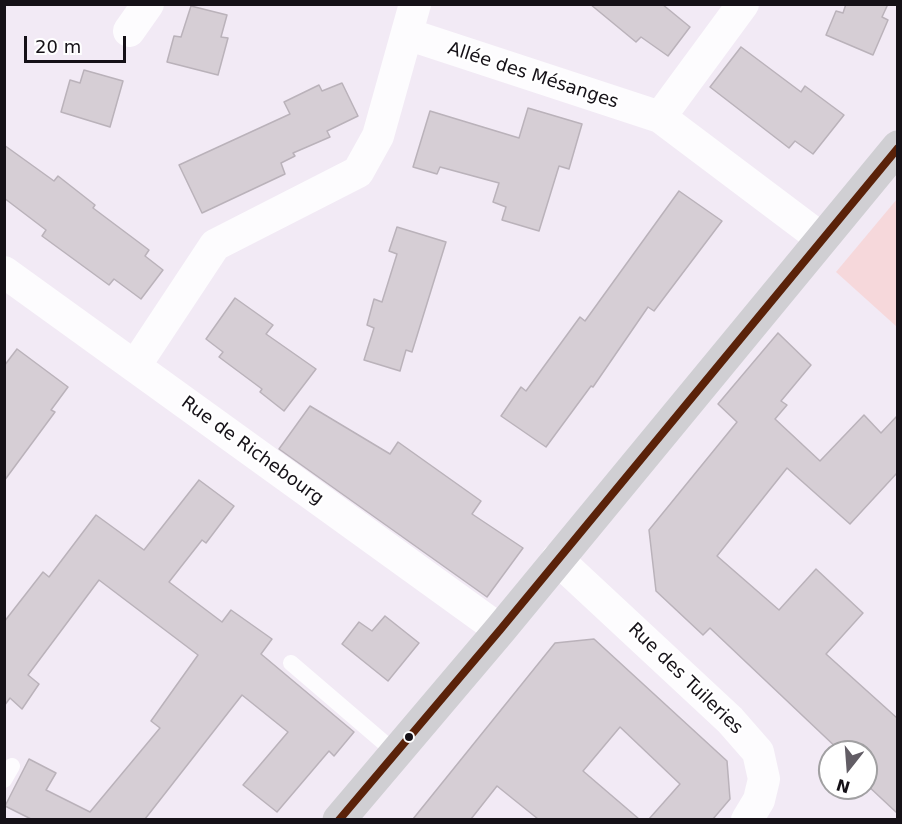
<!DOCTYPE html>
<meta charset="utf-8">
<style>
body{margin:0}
#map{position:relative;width:902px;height:824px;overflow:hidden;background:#f2eaf5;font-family:"DejaVu Sans",sans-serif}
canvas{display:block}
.frame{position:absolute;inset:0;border:6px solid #151117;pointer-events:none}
.north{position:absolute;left:818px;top:740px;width:60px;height:60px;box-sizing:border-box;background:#fff;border:2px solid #a1a0a2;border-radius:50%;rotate:197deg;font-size:16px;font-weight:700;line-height:24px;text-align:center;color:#151117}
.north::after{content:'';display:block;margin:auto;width:21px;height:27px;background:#625d65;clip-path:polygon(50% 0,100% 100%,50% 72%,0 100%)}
.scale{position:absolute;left:24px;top:36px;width:102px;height:27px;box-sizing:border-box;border:3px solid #151117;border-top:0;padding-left:8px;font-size:18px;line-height:21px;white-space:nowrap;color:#151117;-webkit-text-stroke:4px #fff;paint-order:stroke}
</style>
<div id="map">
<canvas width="902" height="824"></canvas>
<div class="frame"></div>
<div class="north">N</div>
<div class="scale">20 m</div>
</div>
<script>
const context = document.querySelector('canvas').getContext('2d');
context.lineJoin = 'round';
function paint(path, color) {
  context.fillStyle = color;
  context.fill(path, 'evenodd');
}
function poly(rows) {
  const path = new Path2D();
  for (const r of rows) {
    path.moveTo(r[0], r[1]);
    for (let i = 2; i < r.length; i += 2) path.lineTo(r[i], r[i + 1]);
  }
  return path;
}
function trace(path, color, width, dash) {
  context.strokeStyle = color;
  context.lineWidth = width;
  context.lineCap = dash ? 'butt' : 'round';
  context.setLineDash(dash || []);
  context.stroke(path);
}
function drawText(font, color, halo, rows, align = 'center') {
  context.font = font + ' "DejaVu Sans",sans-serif';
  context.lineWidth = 4.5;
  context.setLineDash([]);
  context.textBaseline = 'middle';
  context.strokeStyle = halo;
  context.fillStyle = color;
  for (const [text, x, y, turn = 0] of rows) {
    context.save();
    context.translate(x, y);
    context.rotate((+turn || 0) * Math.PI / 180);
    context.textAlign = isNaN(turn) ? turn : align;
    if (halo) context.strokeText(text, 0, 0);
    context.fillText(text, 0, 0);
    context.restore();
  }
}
paint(poly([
 [897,199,897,327,836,272]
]), '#f6d8db');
const building = poly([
 [590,4,662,4,690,27,668,56,641,37,636,42,590,4],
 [846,4,888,4,882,17,888,20,873,55,826,35,836,11,843,13,846,4],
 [191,6,227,15,221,37,228,38,218,75,167,62,174,36,181,37,191,6],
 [741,47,801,92,805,86,844,115,813,154,795,141,789,148,710,87,741,47],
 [84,70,123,81,110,127,61,112,70,80,80,83,84,70],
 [342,83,358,116,327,131,330,137,293,153,295,156,281,163,285,174,202,213,179,165,290,114,284,102,319,85,322,91,342,83],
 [528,108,582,124,569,169,559,166,539,231,502,220,506,207,493,202,499,183,440,167,437,174,413,167,430,111,519,138,528,108],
 [4,145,54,181,58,176,95,205,93,208,149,250,145,256,163,270,141,299,114,279,109,285,42,236,46,230,4,198,4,145],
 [679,191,722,221,654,311,648,307,593,387,591,386,546,447,501,416,521,387,526,391,580,317,585,321,679,191],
 [397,227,446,242,412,352,406,350,400,371,364,360,374,328,367,325,374,299,382,302,397,254,389,251,397,227],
 [235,298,273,325,266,334,316,369,284,411,260,392,262,389,219,357,223,352,206,339,235,298],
 [778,333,811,365,781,401,787,405,775,419,820,461,864,415,881,433,897,416,897,473,850,524,787,468,717,556,779,610,816,569,863,613,826,654,897,718,897,813,866,784,866,752,841,752,710,628,703,635,656,591,649,530,737,422,718,404,778,333],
 [17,349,68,387,51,410,55,412,4,481,4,366,17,349],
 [310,406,390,454,398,442,481,501,472,514,523,548,487,597,279,449,310,406],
 [199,480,234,506,206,543,202,540,169,582,222,622,231,610,272,639,261,654,354,732,334,756,329,751,277,812,243,785,288,732,242,695,145,819,31,819,5,806,29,759,56,773,46,790,90,812,160,728,151,721,198,655,99,580,28,675,39,684,22,709,10,698,4,706,4,622,43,572,49,577,96,515,144,550,199,480],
 [385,616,419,643,388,681,342,644,359,622,372,631,385,616],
 [594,639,727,761,730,799,713,819,649,819,680,784,620,727,583,771,639,819,538,819,497,786,471,819,413,819,555,643,594,639]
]);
paint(building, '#d6ced5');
trace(building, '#bab2ba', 1.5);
trace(poly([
 [291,663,396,753],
 [4,780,12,766]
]), '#fdfcfe', 16);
trace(poly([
 [129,31,148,4],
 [407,34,660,117,822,239],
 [660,117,743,4],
 [4,272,500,630],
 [135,366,215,245,358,172,378,136,415,4],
 [557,559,730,720,758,752,764,779,759,800,747,820]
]), '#fdfcfe', 32);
trace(poly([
 [339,820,500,630,898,147]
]), '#d0cfd3', 33);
trace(poly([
 [339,820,500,630,898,148]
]), '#5a2209', 8);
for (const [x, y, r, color] of [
 [409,737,5,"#151117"]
]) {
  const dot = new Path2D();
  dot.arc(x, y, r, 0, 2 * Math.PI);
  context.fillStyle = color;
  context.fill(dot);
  trace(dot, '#fff', 2);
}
drawText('18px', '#151117', '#fff', [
 ["Allée des Mésanges",533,76,18],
 ["Rue de Richebourg",252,451,36],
 ["Rue des Tuileries",685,679,44]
]);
</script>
